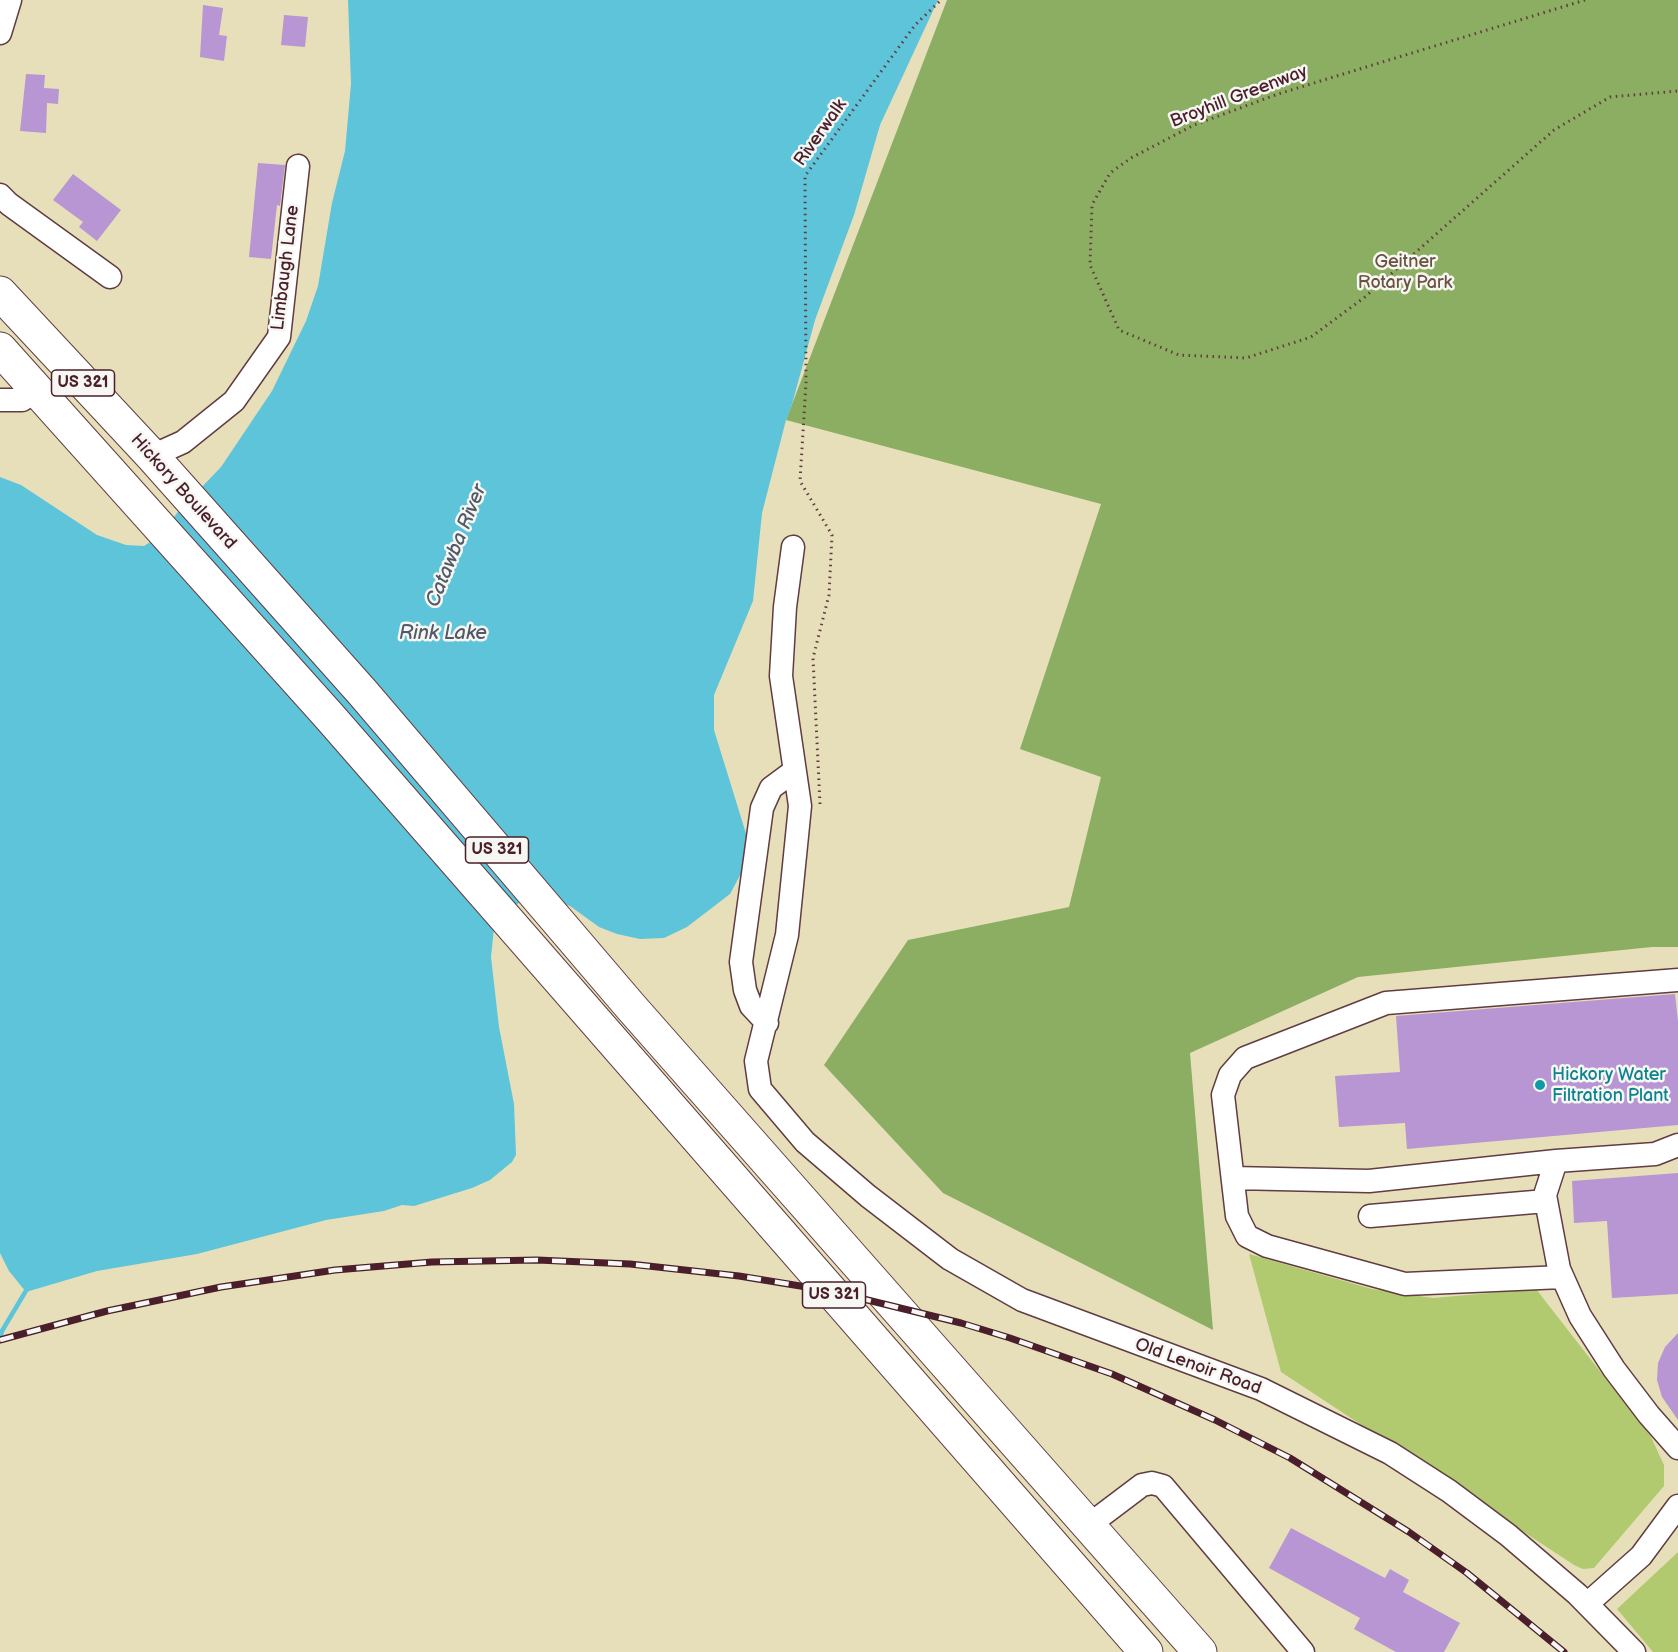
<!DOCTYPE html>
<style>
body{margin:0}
canvas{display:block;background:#e6dfba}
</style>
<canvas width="1678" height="1652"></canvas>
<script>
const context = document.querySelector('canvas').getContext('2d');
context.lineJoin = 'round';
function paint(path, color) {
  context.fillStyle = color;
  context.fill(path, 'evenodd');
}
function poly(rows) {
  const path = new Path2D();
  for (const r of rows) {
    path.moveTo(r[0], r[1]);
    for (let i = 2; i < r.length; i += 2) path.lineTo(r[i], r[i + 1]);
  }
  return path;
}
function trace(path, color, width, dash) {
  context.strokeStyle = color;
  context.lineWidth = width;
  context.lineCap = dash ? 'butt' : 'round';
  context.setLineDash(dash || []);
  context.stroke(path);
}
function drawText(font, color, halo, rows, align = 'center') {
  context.font = font + ' "Balsamiq Sans",sans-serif';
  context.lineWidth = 5;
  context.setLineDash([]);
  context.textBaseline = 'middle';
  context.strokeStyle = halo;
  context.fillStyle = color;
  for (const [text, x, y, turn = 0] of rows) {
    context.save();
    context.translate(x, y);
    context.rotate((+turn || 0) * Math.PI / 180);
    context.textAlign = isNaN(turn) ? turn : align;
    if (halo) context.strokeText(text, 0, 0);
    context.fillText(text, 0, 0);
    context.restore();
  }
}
paint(poly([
 [1249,1254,1372,1289,1433,1298,1536,1289,1651,1437,1664,1465,1664,1486,1594,1568,1583,1569,1574,1565,1281,1372],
 [1678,1552,1678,1652,1653,1652,1617,1609]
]), '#b1ca70');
paint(poly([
 [947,0,1678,0,1678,947,1652,947,1358,977,1190,1053,1213,1330,943,1193,824,1065,908,940,1069,907,1101,777,1020,749,1101,504,786,420]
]), '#8cae62');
paint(poly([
 [348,0,938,0,880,125,854,215,815,320,791,408,786,420,762,513,753,601,714,695,714,730,752,853,730,894,687,927,664,938,640,939,617,934,599,927,570,906,547,899,523,900,501,916,494,928,491,957,499,1027,514,1104,516,1155,512,1162,490,1180,472,1188,414,1206,402,1205,384,1211,326,1220,197,1254,97,1271,26,1292,9,1271,0,1253,0,477,21,485,97,535,126,545,144,546,161,535,177,513,221,467,272,391,306,321,318,286,332,203,345,151,351,84]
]), '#5dc4da');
trace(poly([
 [0,1339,2,1331,27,1289]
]), '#5dc4da', 4.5);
paint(poly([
 [203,5,223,8,219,35,227,36,224,61,200,57],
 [284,15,308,17,305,47,281,45],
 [26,74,45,75,44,88,59,89,58,104,47,103,46,133,20,131],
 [258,163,285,165,280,206,277,205,271,259,249,257],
 [73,174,121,210,97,241,79,227,83,222,53,200],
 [1675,994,1678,1021,1678,1125,1407,1149,1405,1123,1339,1127,1335,1076,1400,1072,1396,1016],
 [1678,1173,1678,1294,1612,1298,1607,1221,1574,1223,1572,1181],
 [1678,1333,1678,1420,1662,1397,1657,1380,1658,1363,1665,1347],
 [1291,1528,1385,1578,1390,1569,1409,1580,1403,1592,1460,1623,1444,1652,1396,1652,1354,1629,1360,1618,1269,1568]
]), '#b896d3');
const minor = poly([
 [0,33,10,0],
 [0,195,9,204,110,277],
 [0,400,22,400,37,390],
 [152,456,183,442,234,401,279,337,298,166],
 [793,547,785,607,781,676,800,806,787,935,756,1061,760,1089,805,1142,868,1196,950,1259,1022,1300,1261,1389,1390,1453,1449,1491,1508,1535,1577,1594,1634,1652],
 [767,1023,751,1006,745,990,741,962,762,808,771,788,794,771],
 [1678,1145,1655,1154,1556,1161,1545,1195,1559,1269,1580,1316,1614,1369,1649,1415,1678,1448],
 [1233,1178,1369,1181,1556,1161],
 [1370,1216,1546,1201],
 [1562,1277,1405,1284,1267,1246,1247,1236,1237,1216,1223,1095,1230,1075,1245,1058,1386,1003,1678,980],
 [1089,1525,1142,1485,1152,1483,1163,1486,1303,1652],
 [1587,1604,1641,1556,1678,1506]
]);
const highway = poly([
 [0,293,152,456,363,693,631,1007,1200,1652],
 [0,349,329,716,1146,1652]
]);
trace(minor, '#613c40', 25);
trace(highway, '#613c40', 35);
trace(poly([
 [1585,0,1278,94,1194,125,1131,158,1110,173,1092,205,1090,265,1119,330,1179,355,1246,358,1311,337,1365,297,1554,130,1610,97,1678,91],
 [820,804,813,658,829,595,832,535,800,481,806,383,805,176,915,25,941,0]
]), '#613c40', 3, [1.5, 4.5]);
trace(minor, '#fff', 22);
trace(highway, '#fff', 33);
const rail = poly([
 [0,1340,107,1311,221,1287,335,1270,432,1262,537,1260,630,1264,739,1276,831,1291,961,1323,1010,1338,1112,1374,1215,1420,1290,1458,1409,1532,1467,1573,1564,1652]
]);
trace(rail, '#4a1f2b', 7);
trace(rail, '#f6f6f2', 4.5, [14]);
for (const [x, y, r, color] of [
 [1540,1085,6,"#0f9aa8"]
]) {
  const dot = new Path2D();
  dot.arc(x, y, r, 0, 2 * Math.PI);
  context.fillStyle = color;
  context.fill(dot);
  trace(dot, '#f6f6f2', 2);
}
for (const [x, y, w] of [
 [83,383,63],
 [497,850,63],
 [834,1295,63]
]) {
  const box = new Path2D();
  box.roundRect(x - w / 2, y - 13, w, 26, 4.5);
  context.fillStyle = '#f6f6f2';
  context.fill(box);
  trace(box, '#4a1f2b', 1.5);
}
drawText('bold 16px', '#4a1f2b', null, [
 ["US 321",83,383],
 ["US 321",497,850],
 ["US 321",834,1295]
]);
drawText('18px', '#4a1f2b', '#f6f6f2', [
 ["Broyhill Greenway",1239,97,-21],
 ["Riverwalk",821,133,-55],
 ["Limbaugh Lane",286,268,-83],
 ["Hickory Boulevard",183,492,48],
 ["Old Lenoir Road",1198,1367,20]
]);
drawText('18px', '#695240', '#f6f6f2', [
 ["Geitner",1405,262],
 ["Rotary Park",1405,283]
]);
drawText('18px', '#0d838f', '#f6f6f2', [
 ["Hickory Water",1552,1075],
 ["Filtration Plant",1552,1096]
], 'left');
drawText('italic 20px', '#515968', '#f6f6f2', [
 ["Catawba River",457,546,-68],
 ["Rink Lake",443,634]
]);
</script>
